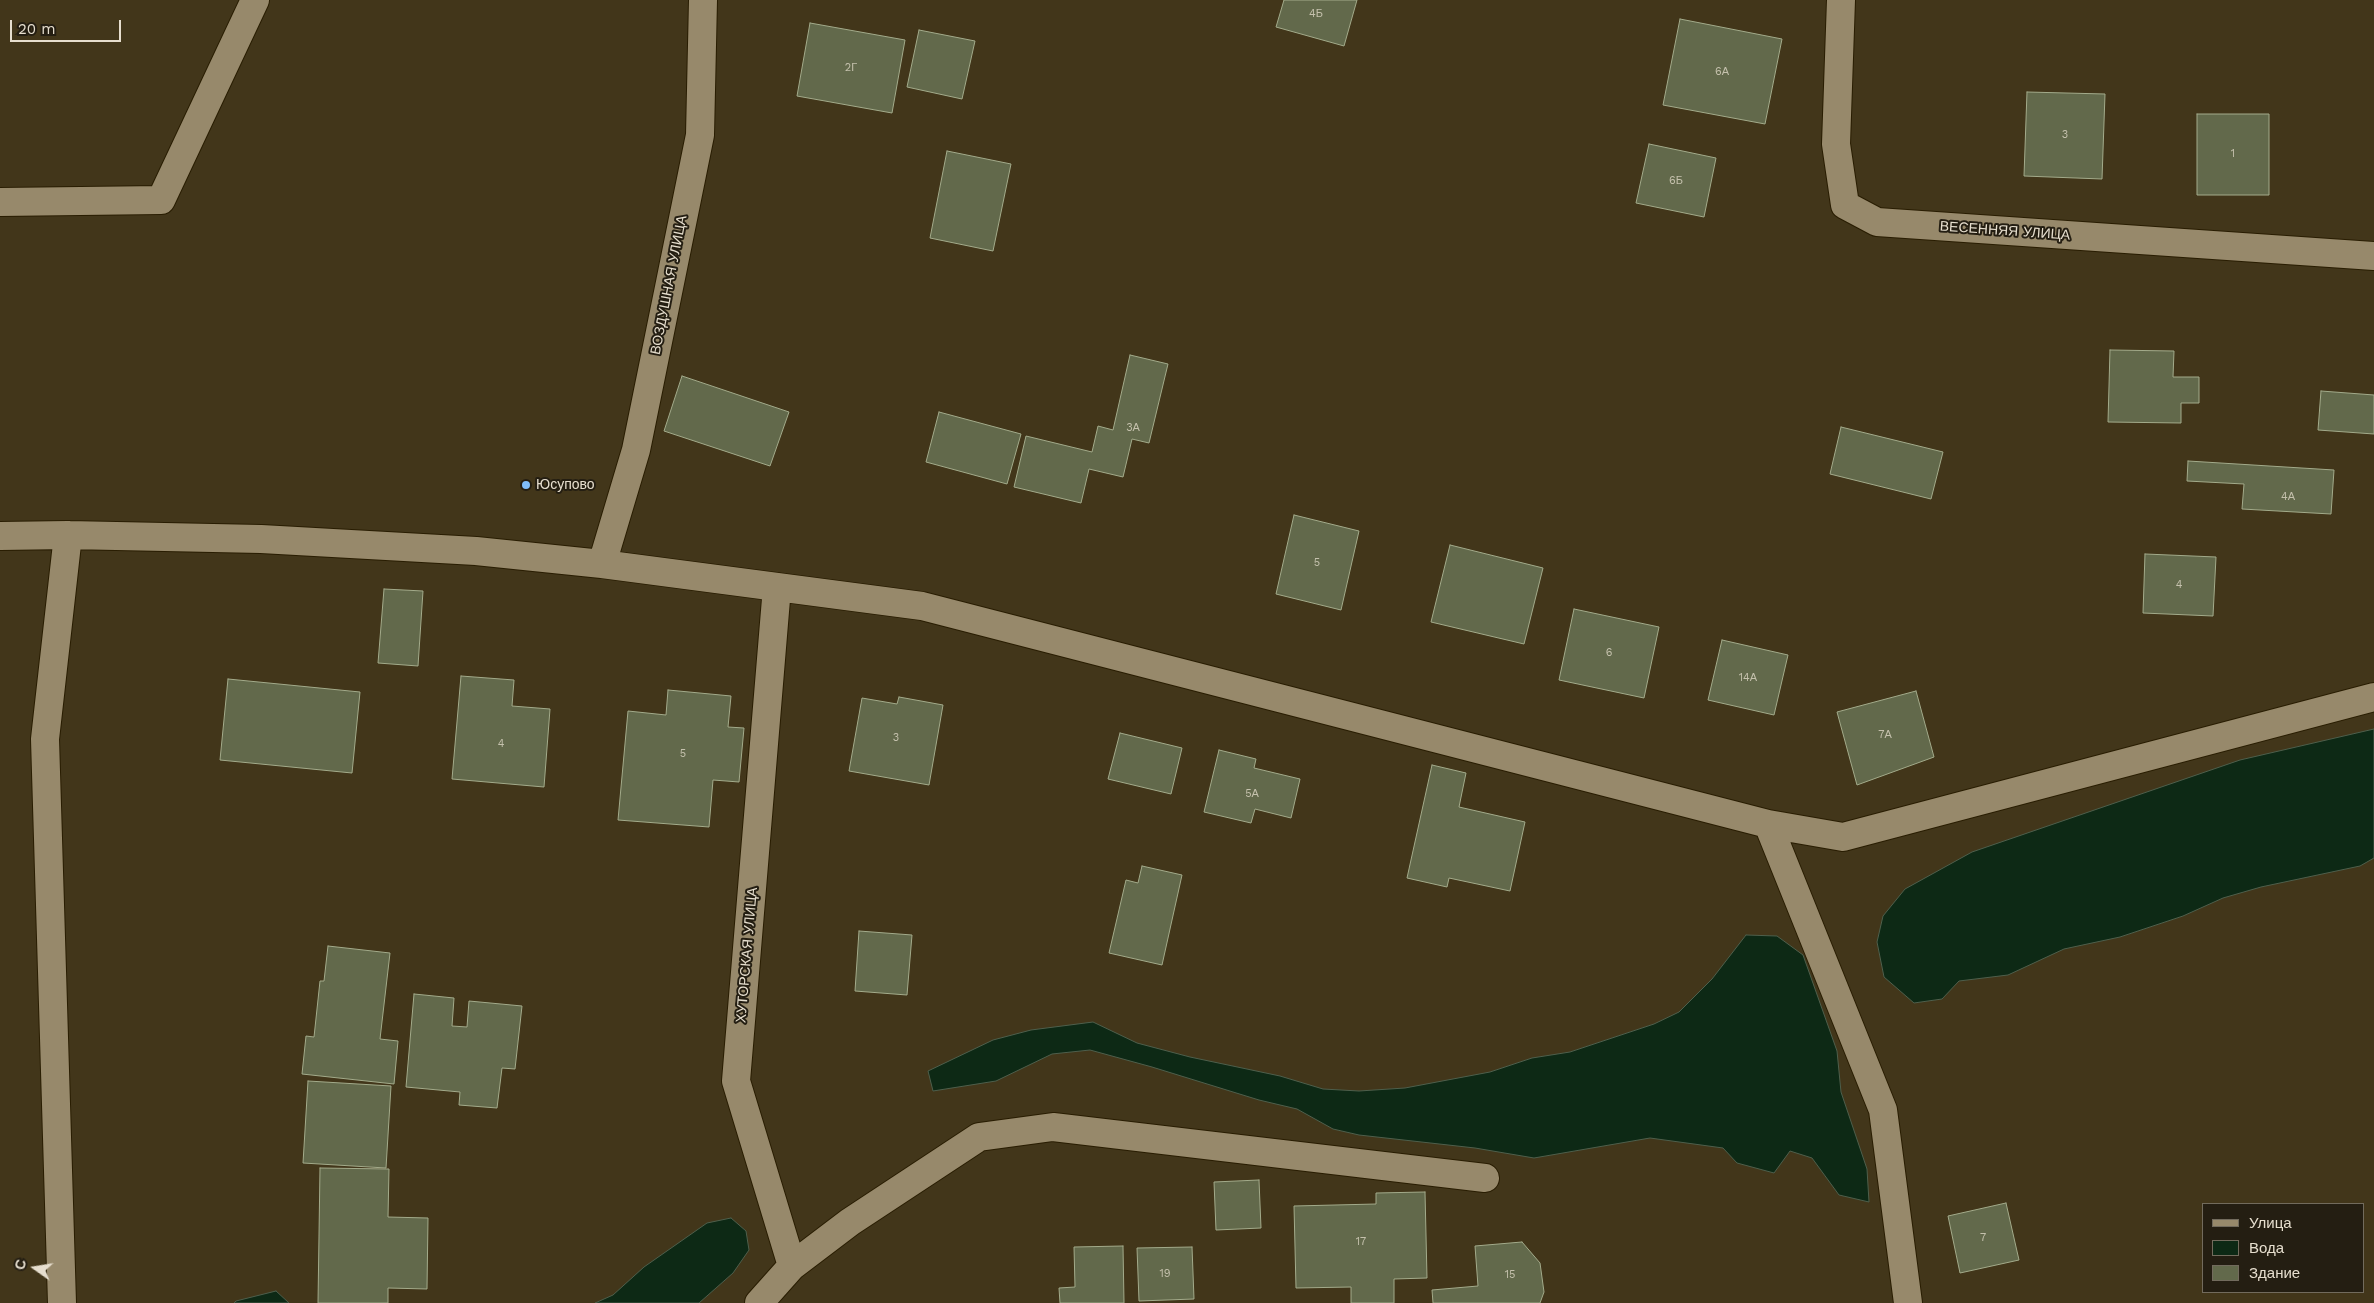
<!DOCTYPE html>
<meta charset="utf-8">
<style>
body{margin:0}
#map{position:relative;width:2374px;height:1303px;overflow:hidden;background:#42361a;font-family:"Work Sans",sans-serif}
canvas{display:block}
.legend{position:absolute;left:2202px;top:1203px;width:162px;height:90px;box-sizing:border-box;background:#241e12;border:1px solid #726b5d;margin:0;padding:6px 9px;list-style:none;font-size:15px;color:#e6dece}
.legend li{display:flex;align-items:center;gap:10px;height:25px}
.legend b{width:25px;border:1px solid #726b5d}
.north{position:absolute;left:10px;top:1243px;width:50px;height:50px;-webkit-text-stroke:4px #241e12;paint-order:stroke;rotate:283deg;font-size:14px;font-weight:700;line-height:20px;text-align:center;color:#e6dece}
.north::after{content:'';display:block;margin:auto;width:18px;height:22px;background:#e6dece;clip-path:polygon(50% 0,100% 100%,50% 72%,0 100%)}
.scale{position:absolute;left:10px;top:20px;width:111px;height:22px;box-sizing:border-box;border:2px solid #e6dece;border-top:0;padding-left:6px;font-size:15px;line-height:18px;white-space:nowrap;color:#e6dece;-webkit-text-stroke:4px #241e12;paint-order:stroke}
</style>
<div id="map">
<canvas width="2374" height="1303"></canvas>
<ul class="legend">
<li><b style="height:6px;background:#97896b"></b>Улица</li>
<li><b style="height:14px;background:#0d2915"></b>Вода</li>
<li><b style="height:14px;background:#62694b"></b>Здание</li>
</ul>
<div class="north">С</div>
<div class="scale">20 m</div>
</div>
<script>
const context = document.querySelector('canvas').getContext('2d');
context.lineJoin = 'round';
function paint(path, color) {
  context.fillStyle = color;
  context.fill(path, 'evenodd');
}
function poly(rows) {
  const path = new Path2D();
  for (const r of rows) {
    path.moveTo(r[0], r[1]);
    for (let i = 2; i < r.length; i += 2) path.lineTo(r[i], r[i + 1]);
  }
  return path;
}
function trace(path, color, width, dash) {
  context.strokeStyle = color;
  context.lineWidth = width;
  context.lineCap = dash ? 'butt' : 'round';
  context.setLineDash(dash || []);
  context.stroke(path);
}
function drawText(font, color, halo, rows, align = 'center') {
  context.font = font + ' "Work Sans",sans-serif';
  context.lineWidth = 4;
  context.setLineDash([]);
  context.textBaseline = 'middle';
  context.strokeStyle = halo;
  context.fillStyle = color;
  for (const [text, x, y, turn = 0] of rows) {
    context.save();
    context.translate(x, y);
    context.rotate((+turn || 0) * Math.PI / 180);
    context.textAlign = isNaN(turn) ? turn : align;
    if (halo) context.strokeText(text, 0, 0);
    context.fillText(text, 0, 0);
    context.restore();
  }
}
const water = poly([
 [2374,729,2374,858,2360,866,2261,887,2223,898,2183,916,2120,937,2064,949,2008,975,1959,981,1942,999,1914,1003,1884,977,1877,942,1883,916,1905,889,1972,852,2240,760,2374,729],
 [1746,935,1777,936,1803,955,1837,1051,1841,1092,1867,1169,1869,1202,1839,1195,1812,1158,1790,1151,1774,1173,1737,1163,1723,1148,1650,1138,1534,1158,1475,1148,1359,1135,1333,1129,1297,1109,1259,1100,1152,1067,1090,1050,1052,1054,996,1081,933,1091,928,1071,993,1040,1031,1030,1093,1022,1137,1043,1190,1057,1280,1076,1323,1089,1359,1091,1405,1088,1490,1072,1532,1058,1570,1052,1654,1024,1679,1012,1712,979,1746,935],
 [731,1218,746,1231,749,1250,733,1273,699,1303,595,1303,613,1295,644,1267,707,1223,731,1218],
 [276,1291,289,1303,234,1303,236,1301,276,1291]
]);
paint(water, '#0d2915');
trace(water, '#4e5f4c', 1);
const building = poly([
 [1284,0,1357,0,1344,46,1276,27,1284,0],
 [1680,19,1782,39,1765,124,1663,105,1680,19],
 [810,23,905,40,892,113,797,96,810,23],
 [919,30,975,41,962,99,907,87,919,30],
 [2027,92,2105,94,2102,179,2024,176,2027,92],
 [2197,114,2269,114,2269,195,2197,195,2197,114],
 [1649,144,1716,158,1704,217,1636,203,1649,144],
 [947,151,1011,164,993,251,930,238,947,151],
 [2110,350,2174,351,2173,377,2199,377,2199,403,2181,403,2181,423,2108,422,2110,350],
 [1130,355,1168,364,1149,443,1132,439,1123,477,1089,469,1081,503,1014,487,1026,436,1092,452,1098,426,1113,430,1130,355],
 [682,376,789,412,770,466,664,431,682,376],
 [2321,391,2374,395,2374,434,2318,430,2321,391],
 [939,412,1021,434,1007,484,926,462,939,412],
 [1841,427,1943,452,1931,499,1830,474,1841,427],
 [2188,461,2334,470,2331,514,2242,509,2244,484,2187,481,2188,461],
 [1294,515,1359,531,1341,610,1276,594,1294,515],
 [1450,545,1543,568,1524,644,1431,622,1450,545],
 [2145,554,2216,557,2213,616,2143,613,2145,554],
 [384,589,423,591,418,666,378,663,384,589],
 [1574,609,1659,627,1644,698,1559,680,1574,609],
 [1722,640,1788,655,1774,715,1708,700,1722,640],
 [461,676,514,680,512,706,550,709,544,787,452,779,461,676],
 [228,679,360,692,352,773,220,760,228,679],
 [668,690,731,696,728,727,744,728,739,782,713,780,709,827,618,820,628,711,666,715,668,690],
 [1916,691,1934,757,1857,785,1837,712,1916,691],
 [899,697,943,705,929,785,849,771,862,698,897,704,899,697],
 [1120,733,1182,748,1171,794,1108,779,1120,733],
 [1219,750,1256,759,1254,768,1300,779,1291,818,1255,809,1251,823,1204,812,1219,750],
 [1432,765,1466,773,1459,807,1525,822,1510,891,1449,878,1447,887,1407,878,1432,765],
 [1142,866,1182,875,1162,965,1109,953,1126,880,1138,883,1142,866],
 [859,931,912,935,907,995,855,991,859,931],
 [328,946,390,953,380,1039,398,1041,394,1084,302,1074,306,1036,314,1037,320,981,324,981,328,946],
 [414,994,454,998,452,1026,467,1027,469,1001,522,1006,515,1069,502,1068,497,1108,459,1105,460,1092,406,1087,414,994],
 [308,1081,391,1086,386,1168,303,1163,308,1081],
 [320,1168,389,1169,388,1217,428,1218,427,1289,388,1288,388,1303,318,1303,320,1168],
 [1259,1180,1261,1228,1216,1230,1214,1182,1259,1180],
 [1425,1192,1427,1278,1394,1279,1394,1303,1351,1303,1351,1287,1296,1288,1294,1206,1376,1204,1376,1193,1425,1192],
 [2006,1203,2019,1260,1960,1273,1948,1216,2006,1203],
 [1522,1242,1540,1263,1544,1292,1540,1303,1433,1303,1432,1290,1478,1286,1475,1246,1522,1242],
 [1123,1246,1124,1303,1060,1303,1059,1288,1075,1287,1074,1247,1123,1246],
 [1192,1247,1194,1299,1139,1301,1137,1248,1192,1247]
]);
paint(building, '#62694b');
trace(building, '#a3ab8b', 1);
const minor = poly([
 [1841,0,1836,144,1845,205,1877,222,2374,256],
 [0,202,161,200,255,0],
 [0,536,68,535,261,539,476,551,602,564,922,606,1768,824,1843,837,2374,697],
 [602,564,636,450,700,135,703,0],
 [1768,824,1883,1110,1908,1303],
 [792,1266,850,1222,979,1137,1053,1127,1485,1178],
 [62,1303,45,739,68,535],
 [759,1303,792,1266,736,1081,777,587]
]);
trace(minor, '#291d02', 30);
trace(minor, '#97896b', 28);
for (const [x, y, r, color] of [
 [526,485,5,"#7fbdfa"]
]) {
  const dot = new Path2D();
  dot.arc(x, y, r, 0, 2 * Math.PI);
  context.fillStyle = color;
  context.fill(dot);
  trace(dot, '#241e12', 2);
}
drawText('11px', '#c5c1ad', null, [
 ["4Б",1316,14],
 ["2Г",851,68],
 ["6А",1722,72],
 ["3",2065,135],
 ["1",2233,154],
 ["6Б",1676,181],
 ["3А",1133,428],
 ["4А",2288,497],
 ["5",1317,563],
 ["4",2179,585],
 ["6",1609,653],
 ["14А",1748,678],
 ["7А",1885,735],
 ["3",896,738],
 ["4",501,744],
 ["5",683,754],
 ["5А",1252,794],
 ["7",1983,1238],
 ["17",1361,1242],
 ["19",1165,1274],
 ["15",1510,1275]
]);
drawText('14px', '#e6dece', '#241e12', [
 ["ВЕСЕННЯЯ УЛИЦА",2005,231,4],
 ["ВОЗДУШНАЯ УЛИЦА",669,285,-79],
 ["ХУТОРСКАЯ УЛИЦА",747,955,-85]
]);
drawText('14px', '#e6dece', '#241e12', [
 ["Юсупово",536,485]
], 'left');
</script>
